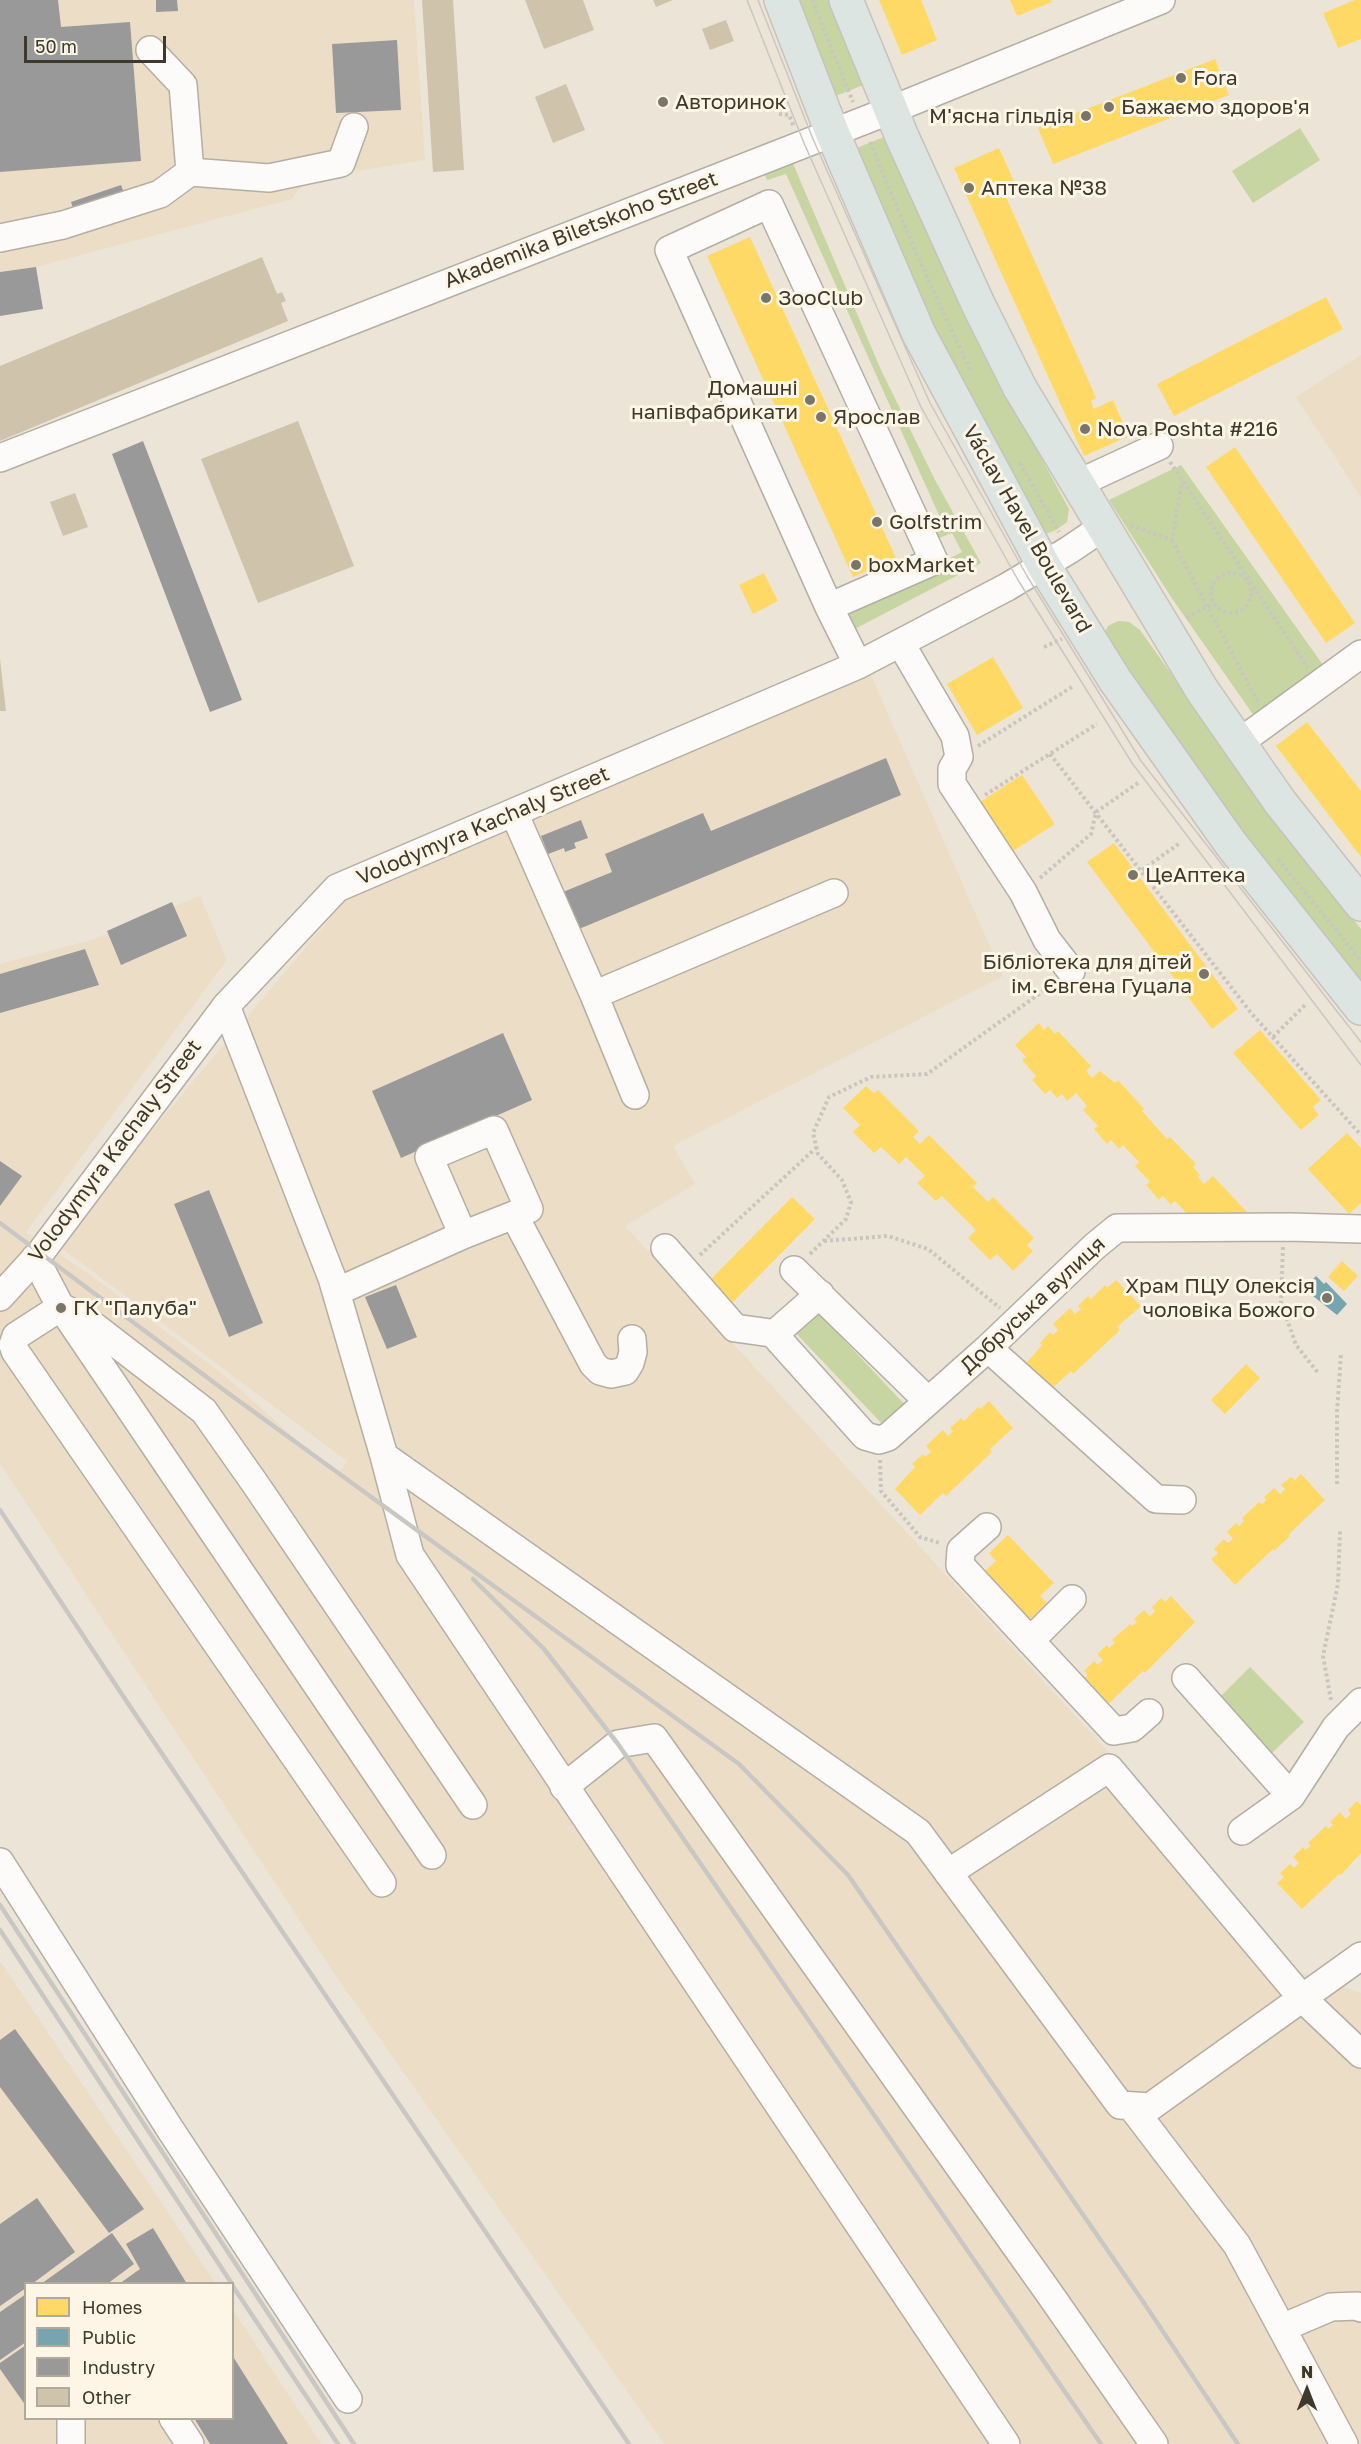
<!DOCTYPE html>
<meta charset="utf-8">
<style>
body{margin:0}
#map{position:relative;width:1361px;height:2444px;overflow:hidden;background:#ece4d6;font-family:"Golos Text",sans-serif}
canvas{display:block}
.legend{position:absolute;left:24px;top:2282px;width:210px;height:138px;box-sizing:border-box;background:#fdf5e5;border:2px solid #b1aa9c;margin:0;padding:8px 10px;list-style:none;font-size:18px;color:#3e392e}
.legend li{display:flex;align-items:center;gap:12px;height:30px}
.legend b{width:30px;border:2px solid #b1aa9c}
.north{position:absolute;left:1277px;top:2360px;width:60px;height:60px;-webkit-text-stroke:4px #fdf5e5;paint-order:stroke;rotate:0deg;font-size:16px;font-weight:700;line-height:24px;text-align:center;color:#3e392e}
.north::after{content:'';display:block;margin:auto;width:21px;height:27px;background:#3e392e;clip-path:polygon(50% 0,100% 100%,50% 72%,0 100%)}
.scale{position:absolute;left:24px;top:36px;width:142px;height:27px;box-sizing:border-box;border:3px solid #3e392e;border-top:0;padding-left:8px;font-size:18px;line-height:21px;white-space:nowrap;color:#3e392e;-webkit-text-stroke:4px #fdf5e5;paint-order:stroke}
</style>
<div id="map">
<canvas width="1361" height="2444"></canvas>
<ul class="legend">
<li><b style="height:16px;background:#ffd966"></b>Homes</li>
<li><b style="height:16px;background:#76a5af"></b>Public</li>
<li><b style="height:16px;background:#999"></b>Industry</li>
<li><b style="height:16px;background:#cfc3ac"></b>Other</li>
</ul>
<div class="north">N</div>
<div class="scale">50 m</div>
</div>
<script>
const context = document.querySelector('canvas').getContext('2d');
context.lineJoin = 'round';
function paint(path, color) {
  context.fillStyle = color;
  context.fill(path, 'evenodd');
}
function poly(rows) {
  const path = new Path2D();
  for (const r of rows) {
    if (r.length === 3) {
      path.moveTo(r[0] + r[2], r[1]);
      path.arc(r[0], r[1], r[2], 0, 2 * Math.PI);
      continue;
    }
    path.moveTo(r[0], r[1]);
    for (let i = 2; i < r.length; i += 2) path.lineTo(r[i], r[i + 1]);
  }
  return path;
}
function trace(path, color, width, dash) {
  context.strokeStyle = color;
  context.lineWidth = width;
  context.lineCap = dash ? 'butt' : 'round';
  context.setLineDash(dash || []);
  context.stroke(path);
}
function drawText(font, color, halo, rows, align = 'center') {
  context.font = font + ' "Golos Text",sans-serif';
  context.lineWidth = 6;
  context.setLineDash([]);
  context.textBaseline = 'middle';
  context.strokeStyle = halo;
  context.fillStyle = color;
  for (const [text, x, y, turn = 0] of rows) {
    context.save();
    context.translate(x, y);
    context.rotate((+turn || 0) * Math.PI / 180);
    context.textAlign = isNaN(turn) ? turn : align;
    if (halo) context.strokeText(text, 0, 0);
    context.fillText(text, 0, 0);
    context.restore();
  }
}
paint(poly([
 [0,0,414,0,425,160,307,179,292,199,36,267,0,272],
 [1361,355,1361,497,1296,397],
 [870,673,1003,976,673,1146,695,1184,625,1226,1093,1735,1300,1972,1361,1993,1361,2444,664,2444,336,1976,0,1463,0,964,91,940,200,896,227,960,26,1232,89,1274,225,1376,337,1476,347,1461,56,1244,349,896],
 [0,1961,215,2283,26,2284,26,2418,232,2418,233,2310,321,2444,0,2444]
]), '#ecdec6');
paint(poly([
 [794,0,832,0,866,84,833,97],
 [1300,128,1320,160,1253,203,1232,171],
 [887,136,961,310,1069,509,1067,522,1056,530,1043,535,964,399,851,150],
 [791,159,881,370,935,480,981,563,847,633,845,611,962,552,952,533,939,538,935,529,943,524,786,174,767,180,763,169],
 [1181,465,1328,672,1259,723,1173,600,1109,500],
 [1118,621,1129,622,1140,630,1270,813,1361,929,1361,996,1101,639,1108,626],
 [814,1308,905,1405,884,1426,792,1329],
 [1250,1667,1304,1722,1272,1753,1218,1699]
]), '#c6d5a2');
paint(poly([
 [879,0,921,0,937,40,902,55],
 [1010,0,1051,0,1052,2,1017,16],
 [1355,0,1361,0,1361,39,1338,48,1323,13],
 [1215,59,1229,95,1053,164,1038,128],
 [999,148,1014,181,995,189,999,198,1005,195,1082,366,1096,398,1091,401,1093,407,1094,409,1113,400,1129,436,1084,456,954,168],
 [750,237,896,558,853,577,707,256],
 [1326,297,1343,329,1174,416,1157,384],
 [1235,447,1355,623,1326,643,1206,467],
 [764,573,778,601,753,614,739,585],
 [993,657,1023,708,977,735,947,684],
 [1307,722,1361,791,1361,857,1276,746],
 [1022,775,1055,824,1010,853,977,804],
 [1114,843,1238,1009,1212,1029,1087,862],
 [1039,1023,1044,1030,1048,1026,1055,1034,1058,1031,1091,1066,1086,1071,1092,1078,1100,1071,1115,1083,1118,1080,1144,1109,1142,1111,1167,1139,1170,1137,1196,1164,1193,1167,1200,1175,1198,1177,1204,1184,1213,1176,1247,1212,1233,1224,1196,1223,1175,1201,1171,1205,1163,1196,1159,1200,1146,1185,1150,1182,1135,1166,1139,1162,1123,1145,1119,1149,1111,1140,1107,1144,1094,1129,1098,1126,1083,1110,1087,1106,1076,1093,1067,1101,1062,1094,1057,1098,1050,1090,1045,1094,1032,1080,1036,1076,1022,1060,1026,1057,1015,1045],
 [1260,1030,1321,1100,1313,1107,1319,1115,1301,1130,1233,1053],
 [866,1086,874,1093,878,1090,919,1131,913,1137,920,1144,929,1135,977,1183,973,1187,988,1202,993,1197,1034,1238,1027,1245,1033,1251,1013,1271,997,1254,990,1260,968,1238,976,1230,942,1196,936,1201,917,1183,925,1176,906,1157,899,1164,881,1147,874,1153,853,1132,860,1125,843,1108],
 [1347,1133,1361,1148,1361,1203,1349,1214,1308,1169],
 [792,1197,815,1219,731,1304,708,1282],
 [1342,1261,1358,1276,1344,1291,1328,1277],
 [1116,1280,1141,1306,1117,1327,1120,1330,1073,1374,1071,1371,1047,1393,1023,1367,1042,1345,1040,1343,1050,1332,1053,1335,1058,1330,1053,1324,1070,1308,1075,1314,1081,1309,1078,1306,1088,1296,1091,1299,1105,1285,1107,1288],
 [1246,1364,1260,1378,1225,1414,1211,1400],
 [989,1401,1013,1428,990,1449,992,1452,946,1496,943,1493,920,1515,895,1489,915,1467,912,1464,923,1454,925,1457,931,1452,926,1446,943,1430,948,1436,953,1431,950,1428,961,1418,964,1421,978,1407,980,1409],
 [1301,1474,1325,1500,1289,1534,1290,1536,1274,1551,1273,1549,1235,1585,1211,1559,1218,1553,1214,1549,1224,1539,1228,1543,1233,1539,1227,1532,1236,1523,1239,1526,1244,1521,1242,1518,1259,1502,1262,1504,1266,1500,1264,1497,1274,1488,1280,1494,1285,1489,1281,1485,1291,1477,1295,1480],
 [1008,1535,1054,1583,1040,1596,1047,1603,1028,1621,982,1574,996,1561,989,1553],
 [1171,1596,1195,1622,1145,1673,1143,1671,1106,1706,1081,1681,1088,1675,1084,1671,1094,1661,1098,1665,1103,1660,1097,1654,1107,1645,1109,1648,1115,1643,1112,1640,1130,1624,1132,1626,1137,1622,1134,1619,1144,1610,1150,1616,1155,1611,1152,1607,1161,1598,1165,1602],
 [1357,1801,1361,1805,1361,1853,1341,1875,1339,1874,1302,1909,1277,1883,1284,1877,1280,1873,1290,1864,1294,1868,1299,1863,1293,1857,1303,1847,1305,1850,1311,1846,1308,1843,1326,1826,1328,1829,1333,1825,1330,1822,1340,1812,1346,1819,1351,1814,1348,1810]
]), '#ffd966');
paint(poly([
 [1316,1276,1324,1284,1326,1282,1347,1304,1337,1315,1313,1296,1315,1294,1307,1286]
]), '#76a5af');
paint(poly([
 [0,0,58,0,61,27,130,22,141,161,0,172],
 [156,0,177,0,178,11,156,12],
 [397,40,401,110,336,113,332,44],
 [121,185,127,200,76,217,71,202],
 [36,267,43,309,0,316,0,272],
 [143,441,242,700,210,712,112,454],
 [886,758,901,795,579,929,563,892,612,872,605,854,703,813,711,831],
 [581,820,588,838,574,843,576,848,565,852,564,848,548,854,541,836],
 [172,902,187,936,121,965,107,931],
 [85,949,99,985,0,1013,0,974],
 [503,1033,532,1100,401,1158,372,1091],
 [0,1161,22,1176,0,1206],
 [209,1190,263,1323,229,1337,174,1204],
 [396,1285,417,1337,387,1349,365,1297],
 [15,2029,144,2209,109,2233,0,2087,0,2040],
 [37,2198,75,2252,32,2284,26,2284,26,2288,0,2306,0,2224],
 [153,2228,187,2284,119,2284,140,2269,126,2244],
 [112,2233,134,2264,107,2284,41,2284],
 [26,2294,26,2342,0,2360,0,2312],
 [26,2345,26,2406,0,2369,0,2363],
 [232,2355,288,2444,210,2444,194,2418,232,2418]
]), '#999');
paint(poly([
 [422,0,453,0,464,170,433,172],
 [525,0,583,0,594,30,544,49],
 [653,0,673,0,656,7],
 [726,20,734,41,710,50,702,29],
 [566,84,585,130,553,143,535,97],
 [262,257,277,294,282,292,286,301,281,303,288,321,0,441,0,366],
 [298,421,354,566,258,603,201,459],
 [75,493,88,527,63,536,50,502],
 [0,659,6,711,0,711]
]), '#cfc3ac');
const minor = poly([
 [190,172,269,178,341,163,354,127],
 [0,238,63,225,160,194,190,172,183,85,150,50],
 [0,458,891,110,1161,0],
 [1077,484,1159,446],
 [829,607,934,561,769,204,669,250,829,607,858,665],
 [901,644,955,736,959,757,952,769,952,784,1023,892,1047,940,1071,971],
 [1240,742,1361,654],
 [514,813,594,995,635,1095],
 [594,995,834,893],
 [226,1006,332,1278,384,1456,918,1832,1120,2105,1150,2107,1361,1956],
 [514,1215,593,1364,600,1371,611,1374,625,1371,630,1363,633,1352,632,1339],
 [665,1248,735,1328,778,1334],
 [35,1258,59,1304,432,1855],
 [794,1270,928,1401],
 [336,1292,463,1235,529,1209,494,1130,429,1157,463,1235],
 [820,1294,780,1329,778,1339,865,1436,879,1440,888,1437,988,1348,1095,1246,1117,1228,1289,1227,1361,1229],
 [0,1297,41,1252,226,1006,337,888,858,665,1007,587,1069,550,1103,527],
 [988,1348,1156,1499,1182,1500],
 [384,1456,410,1555,1006,2444],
 [987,1527,961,1550,960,1565,1114,1731,1132,1728,1149,1713],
 [1030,1641,1072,1599],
 [1186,1678,1291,1796],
 [564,1787,618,1744,654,1738,1049,2293,1154,2444],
 [1242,1831,1291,1796,1336,1727,1361,1702],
 [0,1862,170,2129,348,2399],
 [948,1873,1109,1768,1302,1998,1361,2054],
 [382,1883,15,1351,13,1345,16,1336,61,1307,82,1317,204,1411,256,1485,473,1805],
 [1131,2106,1237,2245,1344,2444],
 [1282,2328,1331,2307,1357,2306,1361,2308],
 [173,2418,190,2444],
 [71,2444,71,2418]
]);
const major = poly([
 [781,0,832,132,919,334,1044,566,1115,680,1231,844,1361,1008],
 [846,0,903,139,978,304,1020,388,1202,690,1280,802,1361,904]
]);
trace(minor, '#b4aea3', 30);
trace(major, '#c6c3bb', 36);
trace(poly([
 [812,0,853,102],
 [779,114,789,115,794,127],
 [870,142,916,253,971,372],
 [1170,462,1308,668],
 [1020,463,1059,532],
 [1131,525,1172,540,1182,481],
 [1172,540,1259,704],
 [1231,593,20],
 [1187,618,1214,603],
 [1044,647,1062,639],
 [978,746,1072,687],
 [1050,754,1252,1014,1361,1135],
 [985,795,1097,724],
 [1278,859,1361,961],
 [1142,870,1181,842],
 [1040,878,1091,834,1096,812,1138,783],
 [1273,1037,1307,1003],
 [824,1241,888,1236,928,1249,1000,1308],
 [1283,1247,1281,1302,1296,1345,1319,1374],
 [810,1254,846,1219,851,1202,842,1180,818,1154,813,1133,829,1097,871,1077,927,1074,1053,984],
 [700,1255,817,1147],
 [880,1460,881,1491,920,1537,940,1543],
 [1337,1484,1337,1412,1341,1354],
 [1331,1700,1323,1656,1338,1584,1340,1531]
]), '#c9c5bf', 4, [3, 3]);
trace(minor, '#fcfbf9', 27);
trace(major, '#dde5e2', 33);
trace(poly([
 [747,0,804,143,921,407,1018,580,1132,763,1361,1065],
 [758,0,813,139,930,403,1027,576,1141,761,1361,1042]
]), '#c9c7c3', 1.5);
trace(poly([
 [0,1223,228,1393,739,1764,848,1875,1142,2300,1238,2444],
 [0,1510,127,1702,629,2444],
 [473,1579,544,1649,618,1744,1101,2444],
 [0,1905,354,2444],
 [0,1930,232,2284],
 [232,2285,338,2444]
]), '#c9c7c3', 4.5);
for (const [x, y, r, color] of [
 [1181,78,6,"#7b7569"],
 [663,102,6,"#7b7569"],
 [1109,107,6,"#7b7569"],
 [1086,116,6,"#7b7569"],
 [969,188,6,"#7b7569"],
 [766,298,6,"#7b7569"],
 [810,400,6,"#7b7569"],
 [821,417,6,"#7b7569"],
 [1085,429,6,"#7b7569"],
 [877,522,6,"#7b7569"],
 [856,565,6,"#7b7569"],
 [1133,875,6,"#7b7569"],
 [1204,974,6,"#7b7569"],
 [1327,1298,6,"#7b7569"],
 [61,1308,6,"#7b7569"]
]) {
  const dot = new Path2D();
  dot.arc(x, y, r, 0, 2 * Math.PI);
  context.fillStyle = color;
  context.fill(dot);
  trace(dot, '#fdf5e5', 2);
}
drawText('21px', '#3e392e', '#fdf5e5', [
 ["Fora",1193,78],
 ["Авторинок",675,102],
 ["Бажаємо здоров'я",1121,107],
 ["М'ясна гільдія",1074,116,"right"],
 ["Аптека №38",981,188],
 ["ЗооClub",778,298],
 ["Домашні",798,388,"right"],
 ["напівфабрикати",798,412,"right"],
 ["Ярослав",833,417],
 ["Nova Poshta #216",1097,429],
 ["Golfstrim",889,522],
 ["boxMarket",868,565],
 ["ЦеАптека",1145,875],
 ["Бібліотека для дітей",1192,962,"right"],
 ["ім. Євгена Гуцала",1192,986,"right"],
 ["Храм ПЦУ Олексія",1315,1286,"right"],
 ["чоловіка Божого",1315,1310,"right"],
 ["ГК \"Палуба\"",73,1308]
], 'left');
drawText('21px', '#3e392e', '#fdf5e5', [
 ["Akademika Biletskoho Street",581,230,-21],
 ["Václav Havel Boulevard",1027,529,60],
 ["Volodymyra Kachaly Street",483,826,-23],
 ["Volodymyra Kachaly Street",115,1151,-53],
 ["Добруська вулиця",1033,1305,-43]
]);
</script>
